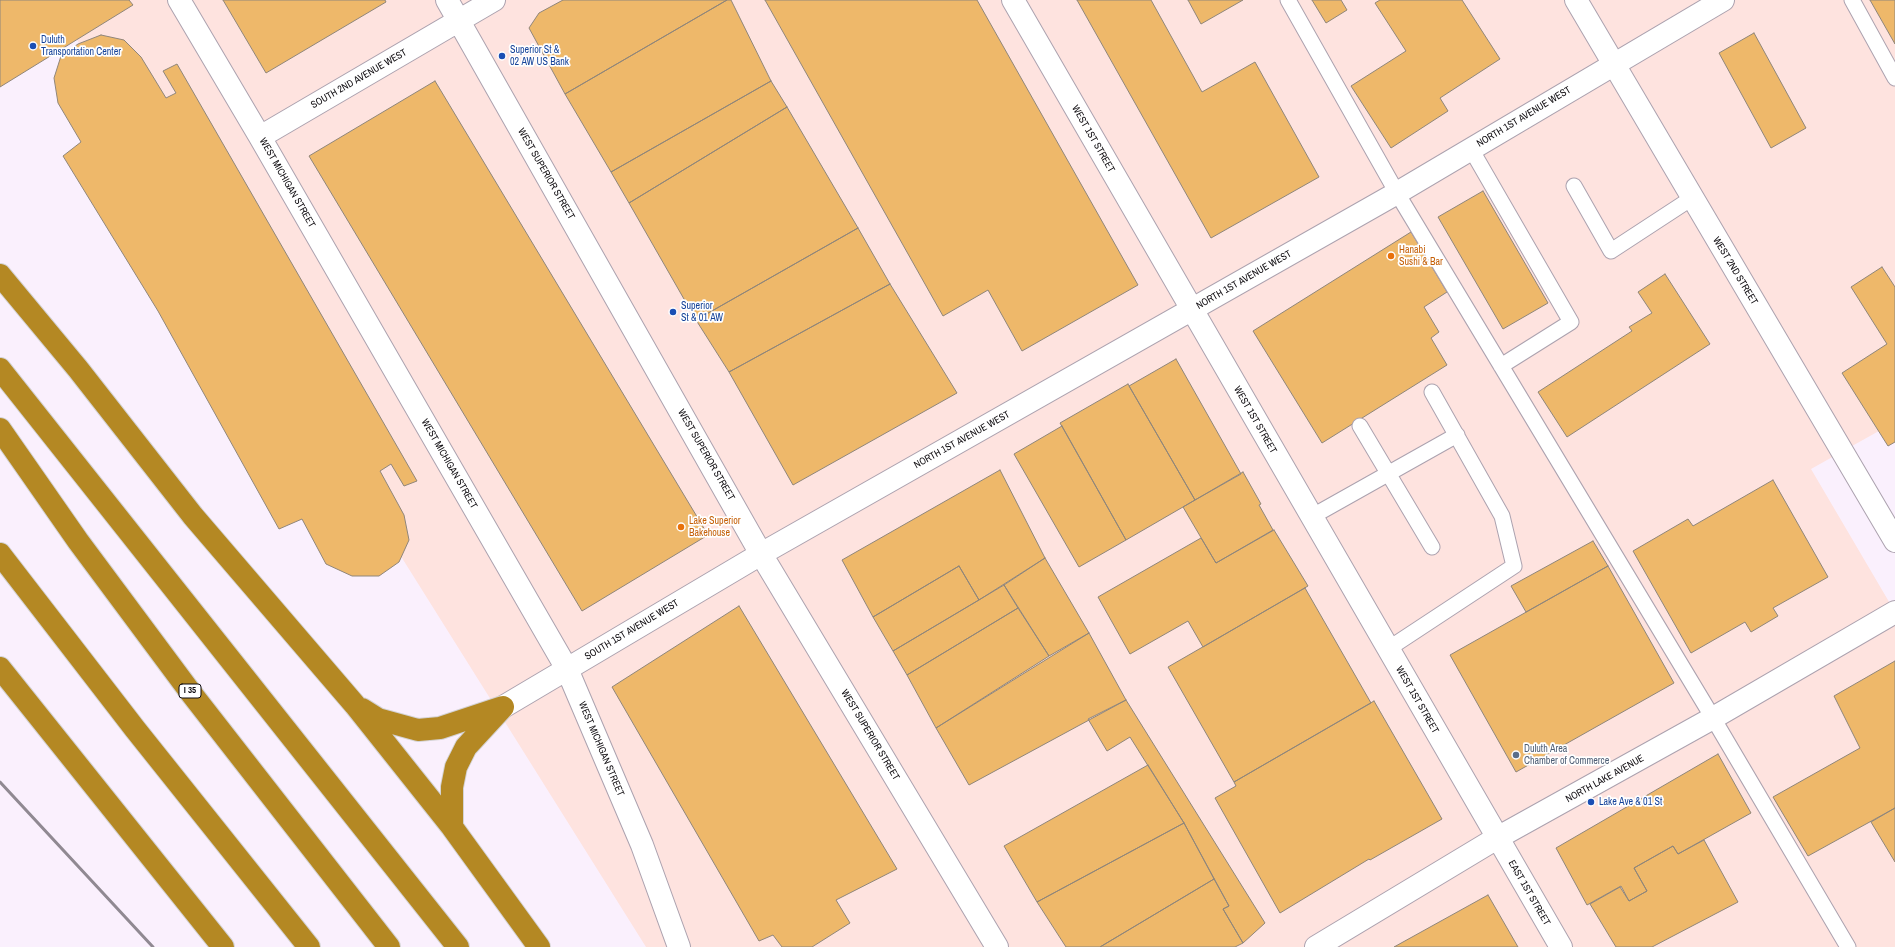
<!DOCTYPE html>
<style>
body{margin:0}
canvas{display:block;background:#faf0fd}
</style>
<canvas width="1895" height="947"></canvas>
<script>
const context = document.querySelector('canvas').getContext('2d');
context.lineJoin = 'round';
function paint(path, color) {
  context.fillStyle = color;
  context.fill(path, 'evenodd');
}
function poly(rows) {
  const path = new Path2D();
  for (const r of rows) {
    path.moveTo(r[0], r[1]);
    for (let i = 2; i < r.length; i += 2) path.lineTo(r[i], r[i + 1]);
  }
  return path;
}
function trace(path, color, width, dash) {
  context.strokeStyle = color;
  context.lineWidth = width;
  context.lineCap = dash ? 'butt' : 'round';
  context.setLineDash(dash || []);
  context.stroke(path);
}
function drawText(font, color, halo, rows, align = 'center') {
  context.font = font + ' "Archivo Narrow",sans-serif';
  context.lineWidth = 3.5;
  context.setLineDash([]);
  context.textBaseline = 'middle';
  context.strokeStyle = halo;
  context.fillStyle = color;
  for (const [text, x, y, turn = 0] of rows) {
    context.save();
    context.translate(x, y);
    context.rotate((+turn || 0) * Math.PI / 180);
    context.textAlign = isNaN(turn) ? turn : align;
    if (halo) context.strokeText(text, 0, 0);
    context.fillText(text, 0, 0);
    context.restore();
  }
}
paint(poly([
 [52,0,1895,0,1895,422,1811,469,1895,612,1895,947,646,947]
]), '#fee3df');
const building = poly([
 [0,0,129,0,133,5,0,87,0,0],
 [223,0,385,0,386,2,266,73,223,0],
 [563,0,727,0,565,94,529,28,539,13,563,0],
 [727,0,731,0,771,81,611,172,565,94,727,0],
 [765,0,977,0,1138,285,1022,351,988,290,943,316,765,0],
 [1077,0,1151,0,1202,92,1255,62,1319,177,1211,238,1077,0],
 [1188,0,1243,0,1201,24,1188,0],
 [1312,0,1341,0,1347,10,1326,23,1312,0],
 [1380,0,1462,0,1500,59,1440,98,1448,111,1391,148,1351,86,1406,51,1375,3,1380,0],
 [1870,0,1895,0,1895,44,1870,0],
 [1754,33,1806,128,1771,148,1719,53,1754,33],
 [101,35,124,40,141,57,166,98,176,93,163,71,177,64,417,481,404,486,391,464,380,471,404,515,409,540,399,562,379,576,352,576,326,564,302,519,279,529,158,311,63,156,81,142,58,103,54,78,61,56,78,44,101,35],
 [435,81,708,535,582,611,309,156,435,81],
 [771,81,787,107,629,203,611,172,771,81],
 [787,107,858,228,696,320,629,203,787,107],
 [1483,191,1548,303,1503,329,1438,217,1483,191],
 [858,228,890,284,729,372,696,320,858,228],
 [1411,232,1447,292,1424,307,1439,332,1431,338,1447,365,1322,443,1253,331,1411,232],
 [1882,267,1895,287,1895,442,1888,446,1842,373,1887,344,1851,287,1882,267],
 [1665,274,1710,344,1567,437,1538,392,1632,331,1629,327,1652,313,1638,292,1665,274],
 [890,284,957,393,793,485,729,372,890,284],
 [1176,359,1241,474,1195,500,1129,386,1176,359],
 [1128,384,1195,500,1126,540,1060,423,1128,384],
 [1062,426,1126,540,1079,567,1014,454,1062,426],
 [1000,470,1045,558,979,600,959,566,873,617,842,560,1000,470],
 [1243,472,1261,504,1259,505,1273,530,1216,563,1183,507,1243,472],
 [1773,480,1828,577,1773,608,1778,616,1751,632,1745,622,1691,653,1633,551,1688,519,1693,526,1773,480],
 [1274,530,1308,586,1203,647,1188,621,1130,654,1098,597,1201,538,1216,563,1274,530],
 [1593,541,1608,566,1526,612,1511,586,1593,541],
 [1045,558,1089,633,1049,656,1004,585,1045,558],
 [959,566,979,600,893,651,873,617,959,566],
 [1608,566,1674,683,1516,772,1450,655,1608,566],
 [1004,585,1018,608,907,675,893,651,1004,585],
 [1305,588,1371,703,1234,782,1168,667,1305,588],
 [739,606,897,869,836,900,850,923,812,947,782,947,773,935,759,941,612,687,739,606],
 [1018,608,1049,656,936,728,907,675,1018,608],
 [1089,633,1126,700,969,785,936,728,1089,633],
 [1895,661,1895,808,1808,856,1773,797,1860,748,1834,696,1895,661],
 [1126,700,1265,923,1243,943,1223,909,1229,906,1184,823,1130,737,1107,751,1088,719,1126,700],
 [1374,701,1442,819,1370,860,1369,859,1280,913,1215,798,1236,786,1234,782,1374,701],
 [1718,754,1751,813,1678,854,1673,846,1634,868,1647,891,1629,901,1621,886,1587,905,1556,848,1718,754],
 [1148,765,1184,823,1037,902,1004,846,1148,765],
 [1895,808,1895,862,1871,822,1895,808],
 [1184,823,1214,879,1100,947,1066,947,1037,902,1184,823],
 [1704,840,1738,902,1652,947,1616,947,1590,904,1620,887,1629,901,1647,891,1634,868,1673,846,1678,854,1704,840],
 [1214,879,1229,906,1223,909,1243,943,1235,947,1100,947,1214,879],
 [1488,895,1518,947,1394,947,1488,895]
]);
paint(building, '#eeb86a');
trace(building, '#90867a', 1);
const service = poly([
 [1288,0,1397,193,1713,718,1848,947],
 [1852,0,1895,78],
 [1471,149,1571,322,1501,366],
 [1574,186,1611,251,1692,198],
 [1360,426,1432,547],
 [1311,517,1457,435],
 [1388,649,1514,566,1502,516,1432,392]
]);
const tertiary = poly([
 [179,0,260,137,567,669,642,845,679,947],
 [447,0,761,554,997,947],
 [1013,0,1561,947],
 [1576,0,1895,541],
 [260,137,494,0],
 [503,707,761,554,1397,193,1723,0],
 [1316,947,1497,838,1713,718,1895,612]
]);
const motorway = poly([
 [0,275,78,369,193,516,355,705,452,827,539,947],
 [0,369,458,947],
 [0,429,78,541,191,693,389,947],
 [0,554,135,729,309,947],
 [0,668,223,947],
 [362,709,378,719,418,730,440,728,503,707],
 [452,827,452,787,456,767,466,747,502,708]
]);
trace(service, '#aca2af', 17);
trace(tertiary, '#aca2af', 24);
trace(motorway, '#d4d3d4', 24);
trace(service, '#fff', 15);
trace(tertiary, '#fff', 22);
trace(motorway, '#b48823', 22);
trace(poly([
 [0,782,153,947]
]), '#908992', 3);
for (const [x, y, r, color] of [
 [33,46,4,"#1a4fb4"],
 [502,56,4,"#1a4fb4"],
 [1391,256,4,"#e8710a"],
 [673,312,4,"#1a4fb4"],
 [681,527,4,"#e8710a"],
 [1516,755,4,"#5c6f8a"],
 [1591,802,4,"#1a4fb4"]
]) {
  const dot = new Path2D();
  dot.arc(x, y, r, 0, 2 * Math.PI);
  context.fillStyle = color;
  context.fill(dot);
  trace(dot, '#fff', 1.5);
}
for (const [x, y, w] of [
 [190,691,22]
]) {
  const box = new Path2D();
  box.roundRect(x - w / 2, y - 7, w, 14, 3);
  context.fillStyle = '#fff';
  context.fill(box);
  trace(box, '#0f0c10', 1);
}
drawText('bold 9px', '#0f0c10', null, [
 ["I 35",190,691]
]);
drawText('10px', '#164399', '#fff', [
 ["Duluth",41,40],
 ["Transportation Center",41,52],
 ["Superior St &",510,50],
 ["02 AW US Bank",510,62],
 ["Superior",681,306],
 ["St & 01 AW",681,318],
 ["Lake Ave & 01 St",1599,802]
], 'left');
drawText('10px', '#0f0c10', '#fff', [
 ["SOUTH 2ND AVENUE WEST",359,79,-30],
 ["NORTH 1ST AVENUE WEST",1524,117,-31],
 ["WEST 1ST STREET",1093,139,60],
 ["WEST SUPERIOR STREET",546,174,60],
 ["WEST MICHIGAN STREET",287,183,60],
 ["WEST 2ND STREET",1735,271,59],
 ["NORTH 1ST AVENUE WEST",1244,280,-30],
 ["WEST 1ST STREET",1255,420,60],
 ["NORTH 1ST AVENUE WEST",962,440,-29],
 ["WEST SUPERIOR STREET",706,455,60],
 ["WEST MICHIGAN STREET",449,464,60],
 ["SOUTH 1ST AVENUE WEST",632,630,-31],
 ["WEST 1ST STREET",1417,700,60],
 ["WEST SUPERIOR STREET",870,735,59],
 ["WEST MICHIGAN STREET",601,749,67],
 ["NORTH LAKE AVENUE",1605,779,-29],
 ["EAST 1ST STREET",1529,893,60]
]);
drawText('10px', '#c56008', '#fff', [
 ["Hanabi",1399,250],
 ["Sushi & Bar",1399,262],
 ["Lake Superior",689,521],
 ["Bakehouse",689,533]
], 'left');
drawText('10px', '#4e5e75', '#fff', [
 ["Duluth Area",1524,749],
 ["Chamber of Commerce",1524,761]
], 'left');
</script>
